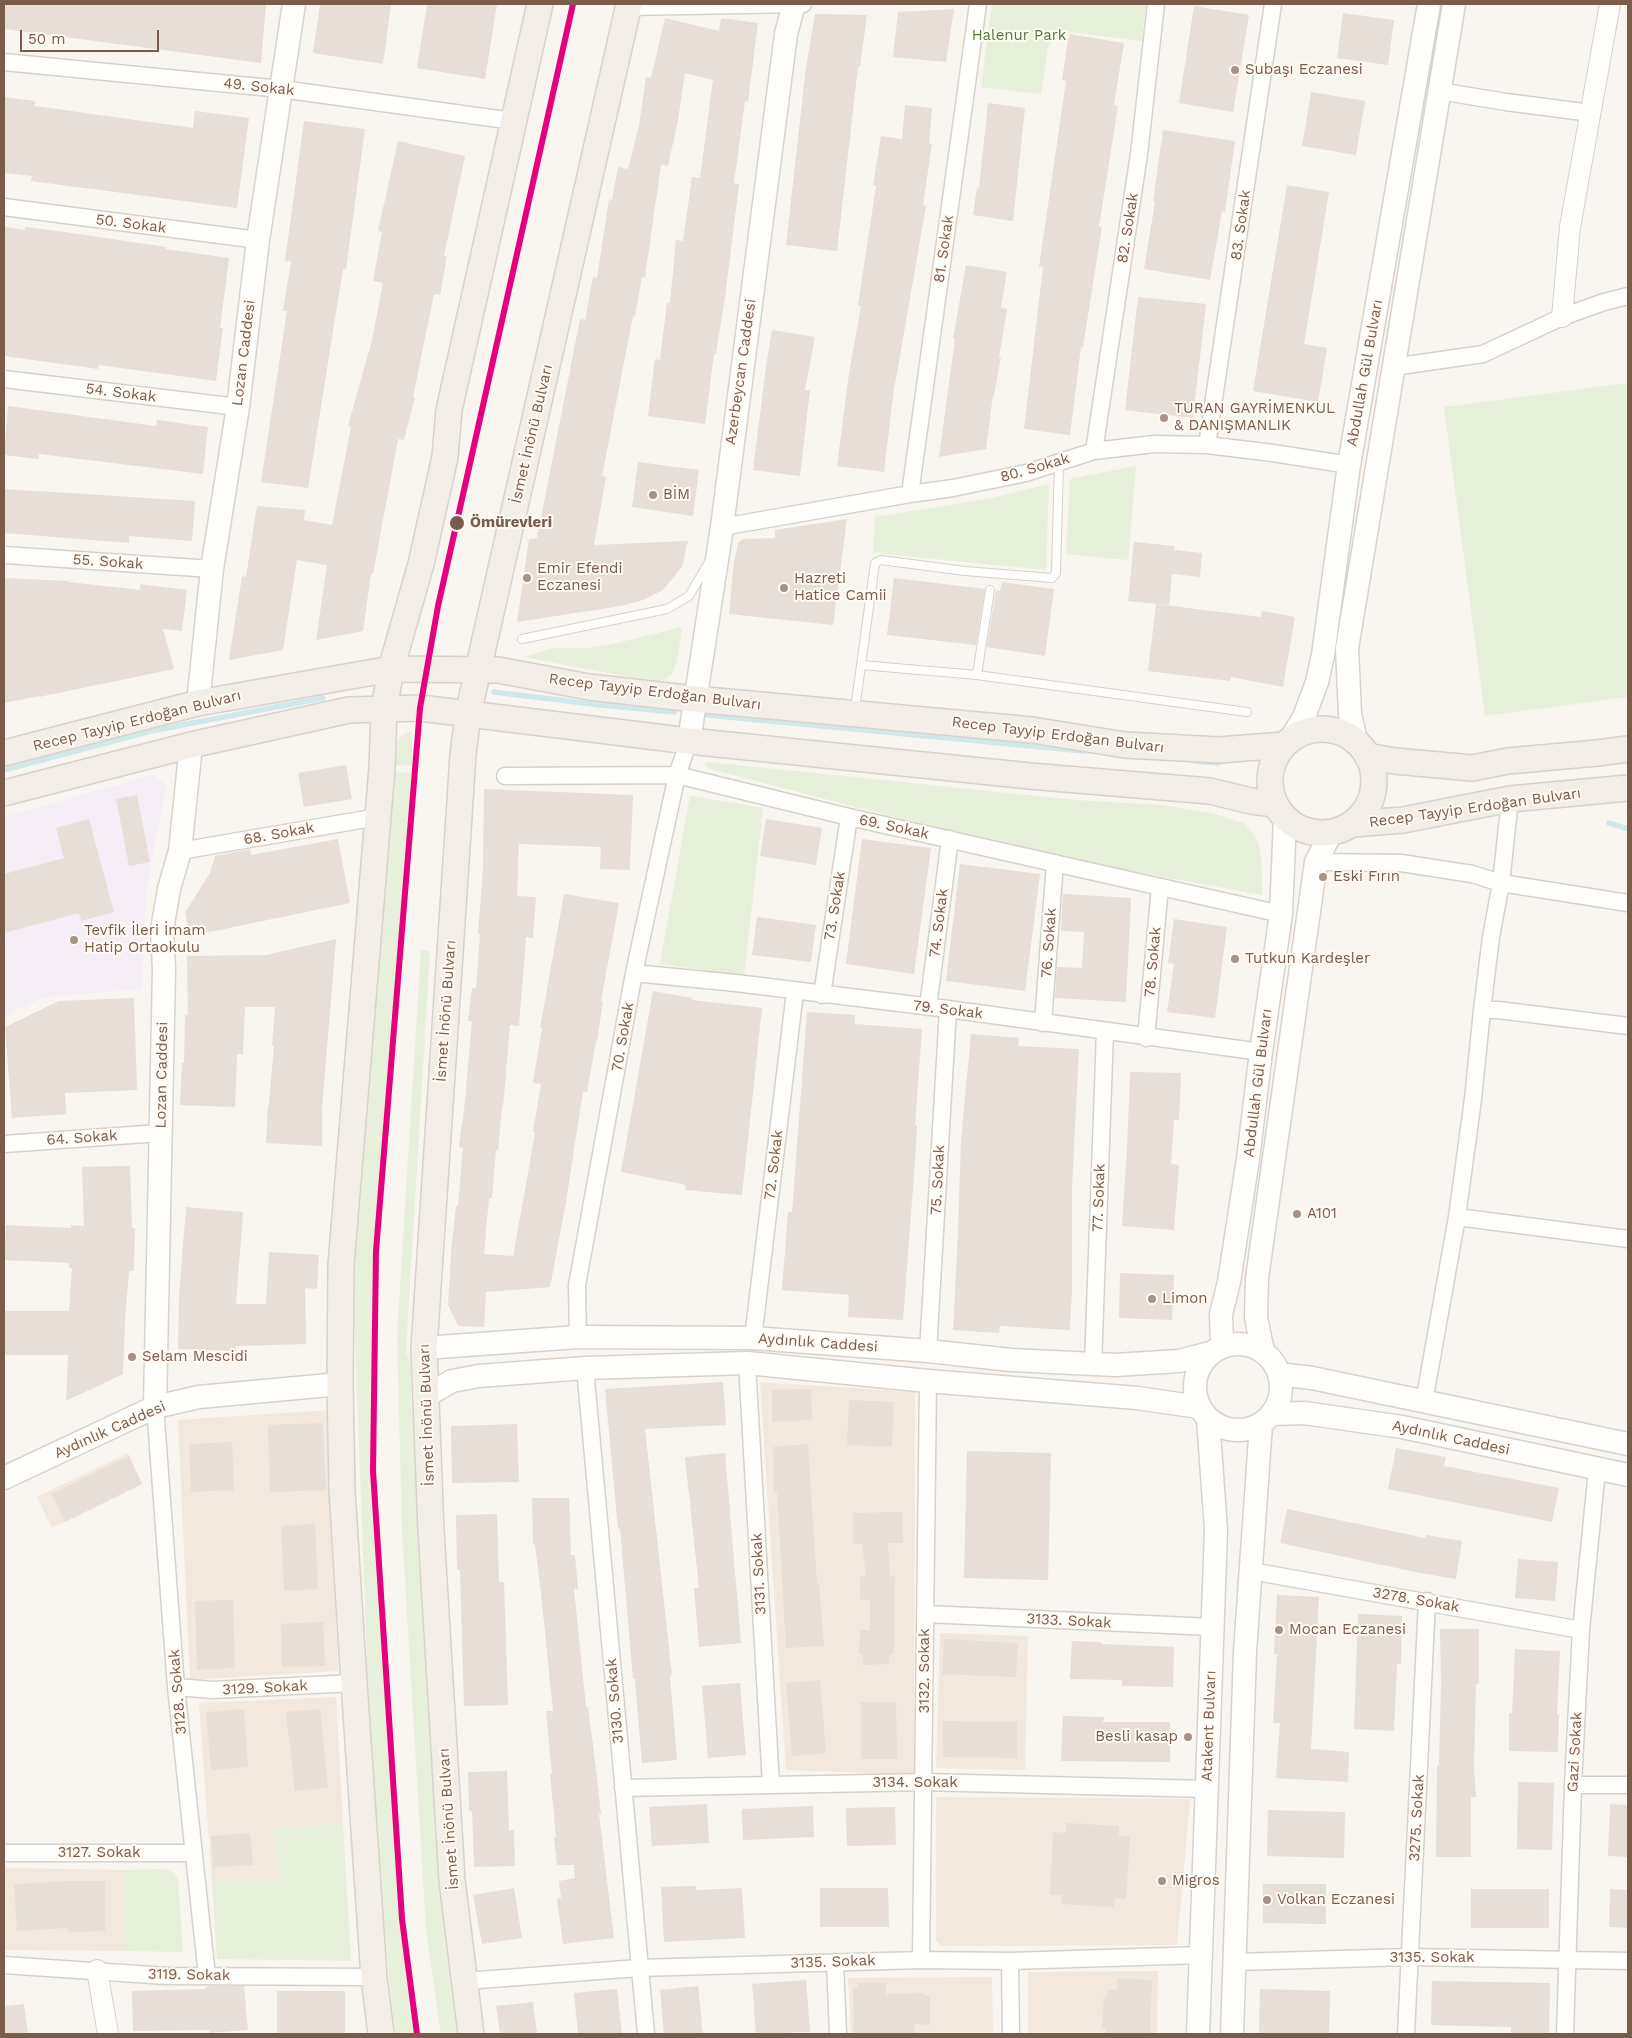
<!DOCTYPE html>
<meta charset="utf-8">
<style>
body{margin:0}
#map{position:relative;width:1632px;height:2038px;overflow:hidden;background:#f9f5f0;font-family:"Work Sans",sans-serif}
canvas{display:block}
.frame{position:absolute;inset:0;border:5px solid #7a5c4d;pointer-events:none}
.scale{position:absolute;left:20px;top:30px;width:139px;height:22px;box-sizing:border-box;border:2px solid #7a5c4d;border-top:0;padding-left:6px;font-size:15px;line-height:18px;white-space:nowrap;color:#7a5c4d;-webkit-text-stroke:4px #fffaf3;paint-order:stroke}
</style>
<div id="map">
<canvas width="1632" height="2038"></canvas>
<div class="frame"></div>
<div class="scale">50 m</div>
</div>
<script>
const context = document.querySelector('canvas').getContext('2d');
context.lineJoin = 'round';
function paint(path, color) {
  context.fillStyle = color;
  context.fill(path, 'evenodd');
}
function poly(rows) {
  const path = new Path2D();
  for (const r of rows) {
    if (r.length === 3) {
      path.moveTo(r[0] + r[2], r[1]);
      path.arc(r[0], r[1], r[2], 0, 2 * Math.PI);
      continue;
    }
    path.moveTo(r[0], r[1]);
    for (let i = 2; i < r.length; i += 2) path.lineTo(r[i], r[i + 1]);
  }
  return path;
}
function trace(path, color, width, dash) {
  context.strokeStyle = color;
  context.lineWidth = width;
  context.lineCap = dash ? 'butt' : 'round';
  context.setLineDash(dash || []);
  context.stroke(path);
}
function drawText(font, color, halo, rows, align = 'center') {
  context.font = font + ' "Work Sans",sans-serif';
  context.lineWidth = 4;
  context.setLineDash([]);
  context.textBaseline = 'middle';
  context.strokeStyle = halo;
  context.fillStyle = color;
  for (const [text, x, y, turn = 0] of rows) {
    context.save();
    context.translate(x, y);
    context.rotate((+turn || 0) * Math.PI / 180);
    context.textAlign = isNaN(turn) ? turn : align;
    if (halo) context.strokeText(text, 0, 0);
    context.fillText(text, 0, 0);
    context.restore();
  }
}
paint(poly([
 [760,1382,915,1392,914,1775,786,1770],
 [329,1410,338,1671,190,1680,178,1420],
 [128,1453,142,1484,52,1528,37,1497],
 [940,1633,1028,1636,1025,1770,936,1768],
 [336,1697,343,1823,274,1829,281,1880,212,1881,199,1703],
 [936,1797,1190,1799,1177,1945,942,1946,936,1941],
 [4,1868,126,1870,126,1951,4,1950],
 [1158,1971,1157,2034,1028,2034,1028,1972],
 [992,1977,993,2034,851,2034,848,1978]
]), '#f2e8de');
paint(poly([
 [152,775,167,785,158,826,146,891,142,989,45,997,4,1016,4,817]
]), '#f6eef6');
paint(poly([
 [992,4,1146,4,1142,41,1060,31,1048,47,1041,94,981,87],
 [1628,383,1628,697,1485,716,1444,407],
 [1136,466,1128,560,1066,554,1070,479],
 [1049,484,1046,570,873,553,875,517,992,498],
 [682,627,677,661,673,673,667,678,659,681,645,680,524,657,553,648,589,648,617,643],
 [412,731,412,766,394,765,394,750,397,741,405,733],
 [708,762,1075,800,1162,805,1211,813,1243,823,1254,834,1260,849,1262,871,1262,895,1120,869,968,836,710,769,704,764],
 [392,772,411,773,372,1310,379,1533,393,1789,417,2034,395,2034,376,1845,370,1745,354,1308,357,1215],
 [690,796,763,808,744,976,660,964],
 [421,950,430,951,406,1351,411,1365,411,1399,418,1475,431,1733,444,1926,458,2034,441,2034,426,1929,402,1530,397,1336],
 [343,1823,351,1961,217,1959,212,1881,280,1880,274,1829],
 [165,1869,174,1873,178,1880,183,1952,126,1951,126,1870]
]), '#e7f0db');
trace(poly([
 [494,692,600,705,674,712],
 [707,715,1084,751],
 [1195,761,1218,763],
 [4,770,151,731,323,698],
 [1609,823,1628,829]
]), '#d0e8ea', 5.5);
paint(poly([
 [4,4,266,4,261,63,4,29],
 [320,4,391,4,383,64,313,53],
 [427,4,497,4,485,79,417,68],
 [1194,6,1249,15,1233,112,1179,103],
 [954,9,946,62,893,57,898,12],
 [1343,13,1394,20,1388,65,1337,58],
 [815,14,867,15,860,67,858,67,837,251,786,245,806,67],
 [665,18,719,31,721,18,758,23,748,102,745,101,734,183,739,184,725,297,716,354,714,354,705,424,648,416,655,359,660,360,667,303,670,303,676,240,683,241,692,177,700,178,713,80,685,73,678,120,668,166,661,165,645,277,642,277,635,316,633,316,602,476,606,477,594,545,688,541,682,567,663,590,643,600,621,606,517,622,529,539,537,538,580,319,585,320,593,277,597,278,609,199,612,200,618,167,628,169,639,126,646,77,651,78],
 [1069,34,1124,43,1114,105,1118,106,1099,227,1102,227,1083,347,1081,347,1070,435,1024,429,1043,267,1039,267,1066,81,1062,80],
 [1311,92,1365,101,1356,155,1302,146],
 [4,97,35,101,35,106,193,128,195,111,249,118,237,208,31,181,32,176,4,173],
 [988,103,1025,108,1013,221,973,215,977,187,979,188],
 [905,105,932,108,929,143,932,144,923,205,926,206,893,396,884,472,837,466,849,373,861,306,858,305,876,186,873,185,881,136,902,139],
 [304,121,365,129,346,269,343,269,335,319,308,488,261,482,287,311,283,311,291,261,285,261],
 [1163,130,1235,141,1225,212,1222,211,1210,280,1144,269,1155,202,1153,201],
 [398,141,465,156,444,256,447,256,440,295,434,294,413,397,415,397,404,440,398,439,373,574,371,574,363,631,316,640,327,565,297,560,283,650,229,660,242,576,246,577,257,506,305,510,304,520,332,525,351,427,348,426,372,340,383,283,373,281,382,232,378,231],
 [1287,185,1329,192,1304,344,1327,348,1318,402,1253,391],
 [4,227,25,230,25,227,65,232,166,247,166,249,229,258,220,328,223,328,216,381,99,365,98,369,4,356],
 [966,265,1007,272,1001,308,1007,309,999,357,1001,357,994,395,993,395,986,449,939,457,955,339,953,339],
 [1138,297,1206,304,1193,418,1125,410],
 [772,330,815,337,805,390,810,390,800,476,753,470,766,367],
 [8,406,156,426,157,420,208,427,203,474,39,454,39,459,4,455],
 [638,462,699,470,693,516,632,507],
 [4,489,195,501,192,541,129,536,129,543,4,533],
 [847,519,833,625,729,614,734,562,738,543,743,539,775,538,775,530],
 [1134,542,1175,546,1174,550,1202,553,1200,577,1172,574,1169,605,1128,601],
 [4,578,68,581,68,582,140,590,140,584,187,590,182,631,163,629,174,669,39,697,39,696,4,703],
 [894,578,985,589,976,645,887,635],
 [1002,582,1054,589,1045,656,987,647,996,590,1000,591],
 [1156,604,1261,617,1262,611,1295,617,1283,687,1231,677,1230,681,1148,671],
 [346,765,352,799,304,807,298,773],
 [484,789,633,795,630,870,600,869,601,847,519,844,517,896,536,897,533,938,526,937,519,1026,510,1025,503,1107,502,1106,498,1151,496,1150,492,1198,489,1198,484,1254,513,1256,527,1179,535,1132,533,1132,541,1084,533,1083,542,1028,540,1028,564,894,619,903,601,1001,603,1001,597,1041,596,1041,587,1092,583,1091,566,1202,550,1287,486,1292,484,1327,458,1326,448,1305,451,1252,456,1206,458,1206,463,1148,459,1147,462,1121,463,1121,472,1021,468,1021,472,988,476,988,480,934,478,934,483,868],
 [137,795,150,862,129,866,116,799],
 [89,819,114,912,81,921,79,913,4,933,4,874,64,858,56,828],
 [766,819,822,828,816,865,760,856],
 [338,839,350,903,190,936,185,913,210,873,215,856,250,849,251,855],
 [862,839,931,848,914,974,846,964],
 [960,864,1040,874,1025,991,946,981],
 [1063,894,1131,898,1126,1002,1055,998,1057,967,1082,968,1084,932,1061,931],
 [757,917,816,925,811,962,752,955],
 [1174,919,1227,927,1215,1018,1167,1012,1174,964,1168,963],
 [336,939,322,1108,322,1146,266,1143,268,1105,269,1105,274,1046,272,1046,275,1007,245,1007,243,1054,237,1054,235,1107,180,1105,182,1063,184,1063,185,1015,188,1015,187,956,266,955],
 [653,991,692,998,692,1000,762,1008,742,1195,685,1190,686,1185,621,1172],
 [134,998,137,1090,65,1093,66,1114,12,1118,5,1027,59,1001],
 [807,1012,855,1015,855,1024,922,1029,915,1125,917,1125,915,1161,903,1320,848,1317,849,1295,782,1290,788,1212,792,1212],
 [971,1034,1019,1038,1018,1046,1079,1049,1072,1187,1072,1290,1070,1330,1000,1326,999,1333,953,1330,958,1233,961,1140],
 [1130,1072,1181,1073,1179,1120,1174,1120,1171,1164,1179,1165,1174,1230,1122,1226,1127,1149],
 [130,1166,132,1228,135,1228,134,1271,129,1271,125,1319,123,1374,66,1401,68,1355,4,1355,4,1311,69,1311,72,1268,69,1268,69,1263,4,1260,6,1225,71,1228,71,1225,84,1226,82,1167],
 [186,1207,243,1212,236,1304,266,1304,269,1252,319,1255,317,1289,305,1288,306,1344,236,1346,236,1351,178,1349,179,1296],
 [1120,1273,1174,1275,1172,1320,1119,1318],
 [723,1382,726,1425,645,1429,672,1675,670,1676,677,1760,642,1763,635,1679,633,1679,620,1528,618,1529,605,1389],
 [811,1389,812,1420,772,1422,772,1390],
 [849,1400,894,1402,892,1447,847,1445],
 [323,1423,326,1490,270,1492,268,1425],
 [517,1424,519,1482,452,1483,451,1426],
 [232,1442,234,1490,191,1492,189,1444],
 [808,1444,817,1584,819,1584,824,1646,786,1648,777,1492,774,1493,773,1447],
 [1396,1448,1446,1457,1444,1466,1559,1488,1552,1522,1388,1489],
 [967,1451,1051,1453,1048,1580,964,1578],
 [725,1453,741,1643,699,1647,694,1588,699,1588,685,1457],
 [129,1456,142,1484,65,1522,52,1494],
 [532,1498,569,1498,571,1555,575,1555,578,1589,574,1589,586,1707,588,1707,596,1769,601,1814,599,1814,614,1938,563,1944,557,1899,561,1898,559,1881,575,1878,574,1865,557,1865,554,1837,556,1837,550,1774,552,1773,546,1711,553,1711,541,1593,535,1544,533,1544],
 [1287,1509,1425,1538,1426,1535,1462,1541,1456,1579,1420,1573,1280,1543],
 [902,1512,903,1543,888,1543,890,1576,895,1576,894,1653,889,1655,889,1664,863,1665,863,1655,859,1654,860,1630,870,1630,870,1600,860,1599,860,1577,866,1576,862,1544,853,1544,853,1513],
 [497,1514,499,1582,504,1582,508,1705,464,1706,460,1570,457,1570,456,1515],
 [315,1524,318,1589,284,1591,281,1526],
 [1518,1559,1558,1562,1555,1601,1515,1598],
 [1277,1595,1319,1597,1311,1749,1349,1752,1348,1782,1276,1778,1280,1723,1273,1723,1277,1654,1274,1654],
 [233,1600,235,1668,197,1670,195,1601],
 [1358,1614,1402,1616,1401,1664,1397,1664,1394,1731,1354,1729],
 [323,1622,325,1666,282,1667,281,1624],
 [1440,1629,1479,1629,1479,1684,1476,1684,1474,1766,1476,1797,1471,1797,1471,1857,1436,1857,1437,1766,1439,1766,1441,1684],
 [944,1639,1018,1643,1016,1677,942,1674],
 [1072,1641,1101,1642,1101,1644,1174,1647,1173,1687,1122,1686,1122,1680,1070,1679],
 [1515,1649,1560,1651,1557,1714,1559,1714,1558,1752,1509,1751,1509,1713,1512,1713],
 [820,1680,826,1753,792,1756,786,1683],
 [740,1683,746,1755,708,1758,702,1686],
 [861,1702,896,1702,897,1759,861,1759],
 [244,1709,248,1767,211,1770,206,1712],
 [320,1709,328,1788,295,1791,286,1712],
 [1063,1716,1104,1717,1103,1722,1170,1722,1170,1762,1061,1761],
 [943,1721,1017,1722,1017,1758,943,1757],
 [507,1771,509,1830,514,1830,515,1866,474,1867,472,1811,469,1811,468,1772],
 [1518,1782,1554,1783,1552,1850,1517,1849],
 [707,1804,709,1843,652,1846,649,1807],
 [1610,1804,1628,1805,1628,1857,1608,1856],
 [813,1806,814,1837,743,1840,742,1809],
 [895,1807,896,1845,847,1846,846,1808],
 [1268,1810,1345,1812,1344,1858,1267,1856],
 [1066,1823,1119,1826,1119,1836,1130,1837,1126,1899,1115,1898,1114,1907,1061,1904,1062,1895,1050,1895,1053,1832,1066,1833],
 [250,1833,253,1865,213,1867,211,1836],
 [70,1881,105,1881,105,1931,68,1932,67,1928,17,1931,14,1884],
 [1263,1884,1326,1884,1326,1924,1263,1923],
 [696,1886,696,1890,742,1888,745,1938,664,1942,661,1887],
 [514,1888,522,1938,482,1944,473,1895],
 [820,1888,888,1888,889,1927,820,1927],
 [1471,1889,1549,1889,1549,1928,1471,1928],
 [1610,1889,1628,1890,1628,1928,1609,1927],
 [1118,1978,1152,1980,1150,2034,1106,2034,1106,2029,1102,2029,1104,1997,1107,1997,1108,1990,1117,1990],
 [806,1980,810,2032,756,2034,752,1984],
 [1432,1981,1550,1983,1549,2034,1511,2034,1511,2027,1431,2025],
 [858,1983,886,1983,886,1994,924,1993,924,1996,930,1996,930,2025,914,2024,915,2034,854,2034,853,1988,858,1988],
 [213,1986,244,1986,248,2030,210,2033,209,2030,133,2031,132,1991,206,1989,206,1987],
 [698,1986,703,2034,664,2034,660,1990],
 [617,1989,622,2034,578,2034,574,1993],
 [1260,1989,1330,1991,1329,2034,1259,2034],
 [277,1991,345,1991,345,2033,277,2033],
 [533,2002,537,2034,500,2034,496,2006],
 [24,2004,28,2034,4,2034,4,2006]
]), '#e6ded7');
const service = poly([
 [522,639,667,609,689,596,709,562],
 [861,665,977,675,1247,712],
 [977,675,990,590],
 [855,709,875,563,881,560,965,571,1052,578,1056,573,1059,462]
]);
const minor = poly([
 [628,7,803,4],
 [4,62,281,89,513,121],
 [1439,91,1506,102,1591,113],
 [4,207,258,240],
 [1393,367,1483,354,1562,317,1604,302,1628,296],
 [4,379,238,407],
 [1207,445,1273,4],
 [1094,451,1139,154,1156,4],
 [910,494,978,4],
 [722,527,910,494,953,488,1026,473,1094,451,1154,444,1207,445,1273,453,1349,465],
 [4,555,212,569],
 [505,776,677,775,849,817,1281,914],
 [1510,799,1501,883,1628,903],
 [180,851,378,817],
 [1316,862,1401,863,1472,874,1501,883,1491,937,1482,1010],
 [634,973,736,983,948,1009,1261,1052],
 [822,995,849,817],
 [928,1007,950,839],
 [1043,1023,1055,863],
 [1146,1038,1160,887],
 [4,1144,160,1133],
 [1457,1217,1628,1239],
 [578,1337,577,1285,634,973,677,775,689,741],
 [753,1338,795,992],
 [928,1351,948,1009],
 [747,1363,771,1785],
 [1093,1365,1105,1031],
 [585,1368,646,2034],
 [1424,1402,1457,1217,1473,1099,1482,1010,1498,1010,1628,1026],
 [155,1407,176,1687,207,1976],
 [1251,1571,1581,1630],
 [926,1614,1212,1627],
 [176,1687,213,1690,354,1683],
 [1573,1785,1628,1785],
 [623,1788,924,1782,1207,1789],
 [4,1853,194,1853],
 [921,1960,928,1381],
 [1010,1961,1011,2034],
 [835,1962,838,2034],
 [1235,1962,1410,1957,1628,1961],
 [4,1965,166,1976,374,1977],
 [465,1981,639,1968,921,1960,1010,1961,1202,1955],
 [1406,2034,1427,1601],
 [1565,2034,1573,1785,1581,1630,1597,1470]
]);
const tertiary = poly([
 [1562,317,1570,227,1610,4],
 [97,1970,108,2034]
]);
const secondary = poly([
 [198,703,212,569,238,407,258,240,294,4],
 [1292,737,1304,717,1317,682,1323,655,1349,465,1429,4],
 [689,741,722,527,786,34,794,4],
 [1356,741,1350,714,1347,648,1454,4],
 [1238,1387,43],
 [1222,1346,1221,1314,1229,1282,1248,1159,1261,1052,1281,914,1285,819],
 [424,1348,578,1337,753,1338,928,1351,1011,1360,1115,1365,1179,1361,1210,1353],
 [1263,1351,1256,1318,1257,1278,1316,862,1331,833],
 [1279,1374,1312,1378,1628,1444],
 [426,1396,452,1381,479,1376,585,1368,747,1363,928,1381,1137,1398,1199,1407],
 [155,1407,164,969,162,930,169,889,180,851,191,745],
 [1272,1414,1304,1413,1402,1427,1628,1475],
 [4,1478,155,1407,199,1397,340,1384],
 [1198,2034,1216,1530,1208,1419],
 [1232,2034,1245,1652,1261,1424]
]);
const primary = poly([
 [1322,781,52],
 [4,753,198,703,391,669,498,670,589,687,695,699,1032,730,1125,745,1219,750,1284,745],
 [1367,756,1395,761,1472,768,1508,761,1597,753,1628,749],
 [4,793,191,745,349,710,420,708,689,741,1030,776,1210,791,1251,801,1274,804],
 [1353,824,1403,820,1510,799,1628,788],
 [381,2034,374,1977,354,1683,342,1490,340,1384,341,1265,382,768,384,709,391,669,421,564,445,457,449,410,540,4],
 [471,2034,452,1880,431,1530,424,1348,463,755,468,714,629,4]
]);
trace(service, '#d7d1cb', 10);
trace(minor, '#d7d1cb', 19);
trace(tertiary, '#d7d1cb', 22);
trace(secondary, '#d9d2cb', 25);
trace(primary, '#dad1cc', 28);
trace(service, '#fefefd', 8);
trace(minor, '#fefefd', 16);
trace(tertiary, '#fefefd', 20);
trace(secondary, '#fefefd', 22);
trace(primary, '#f3eee8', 25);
trace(poly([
 [417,2034,402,1919,373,1471,376,1251,420,708,438,606,573,4]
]), '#e5007d', 6);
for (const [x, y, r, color] of [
 [1235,70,5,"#a69286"],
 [1164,418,5,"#a69286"],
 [653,495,5,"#a69286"],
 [457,523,8,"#7a5c4d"],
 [527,578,5,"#a69286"],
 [784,588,5,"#a69286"],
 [1323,877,5,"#a69286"],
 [74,940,5,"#a69286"],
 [1235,959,5,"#a69286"],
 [1297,1214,5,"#a69286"],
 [1152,1299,5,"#a69286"],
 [132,1357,5,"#a69286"],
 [1279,1630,5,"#a69286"],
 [1188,1737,5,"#a69286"],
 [1162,1881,5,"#a69286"],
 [1267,1900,5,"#a69286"]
]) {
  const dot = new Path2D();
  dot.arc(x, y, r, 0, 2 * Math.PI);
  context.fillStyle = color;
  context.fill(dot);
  trace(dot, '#fffaf3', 2);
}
drawText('15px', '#537a41', '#fffaf3', [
 ["Halenur Park",1019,36]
]);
drawText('15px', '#7a5c4d', '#fffaf3', [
 ["Subaşı Eczanesi",1245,70],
 ["TURAN GAYRİMENKUL",1174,409],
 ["& DANIŞMANLIK",1174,426],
 ["BİM",663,495],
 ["Emir Efendi",537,569],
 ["Eczanesi",537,586],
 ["Hazreti",794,579],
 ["Hatice Camii",794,596],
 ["Eski Fırın",1333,877],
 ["Tevfik İleri İmam",84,931],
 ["Hatip Ortaokulu",84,948],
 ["Tutkun Kardeşler",1245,959],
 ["A101",1307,1214],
 ["Limon",1162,1299],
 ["Selam Mescidi",142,1357],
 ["Mocan Eczanesi",1289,1630],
 ["Besli kasap",1178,1737,"right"],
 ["Migros",1172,1881],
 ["Volkan Eczanesi",1277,1900]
], 'left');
drawText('15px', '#7a5c4d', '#fffaf3', [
 ["49. Sokak",259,87,6],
 ["50. Sokak",131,224,7],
 ["83. Sokak",1241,225,-82],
 ["82. Sokak",1128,228,-81],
 ["81. Sokak",944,249,-82],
 ["Lozan Caddesi",244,353,-83],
 ["Azerbeycan Caddesi",741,372,-82],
 ["Abdullah Gül Bulvarı",1365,373,-80],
 ["54. Sokak",121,393,7],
 ["İsmet İnönü Bulvarı",532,434,-77],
 ["80. Sokak",1035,468,-16],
 ["55. Sokak",108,562,4],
 ["Recep Tayyip Erdoğan Bulvarı",655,692,7],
 ["Recep Tayyip Erdoğan Bulvarı",137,721,-14],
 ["Recep Tayyip Erdoğan Bulvarı",1058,735,7],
 ["Recep Tayyip Erdoğan Bulvarı",1475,808,-8],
 ["69. Sokak",894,827,12],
 ["68. Sokak",279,834,-10],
 ["73. Sokak",835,906,-81],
 ["74. Sokak",939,923,-83],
 ["76. Sokak",1049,943,-86],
 ["78. Sokak",1153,962,-85],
 ["79. Sokak",948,1010,7],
 ["İsmet İnönü Bulvarı",446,1011,-86],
 ["70. Sokak",623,1037,-80],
 ["Lozan Caddesi",162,1075,-89],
 ["Abdullah Gül Bulvarı",1258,1083,-83],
 ["64. Sokak",82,1138,-4],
 ["72. Sokak",774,1165,-83],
 ["75. Sokak",938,1180,-87],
 ["77. Sokak",1099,1198,-88],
 ["Aydınlık Caddesi",818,1343,4],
 ["İsmet İnönü Bulvarı",427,1415,-92],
 ["Aydınlık Caddesi",110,1430,-24],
 ["Aydınlık Caddesi",1451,1438,12],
 ["3131. Sokak",759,1574,-93],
 ["3278. Sokak",1416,1600,10],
 ["3133. Sokak",1069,1621,3],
 ["3132. Sokak",925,1671,-90],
 ["3129. Sokak",265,1688,-3],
 ["3128. Sokak",178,1692,-95],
 ["3130. Sokak",615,1701,-95],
 ["Atakent Bulvarı",1209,1726,-88],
 ["Gazi Sokak",1575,1752,-87],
 ["3134. Sokak",915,1783],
 ["3275. Sokak",1417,1818,-87],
 ["İsmet İnönü Bulvarı",449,1819,-94],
 ["3127. Sokak",99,1853],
 ["3135. Sokak",1432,1958],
 ["3135. Sokak",833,1962,-2],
 ["3119. Sokak",189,1975,1]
]);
drawText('bold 15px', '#7a5c4d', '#fffaf3', [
 ["Ömürevleri",470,523]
], 'left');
</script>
